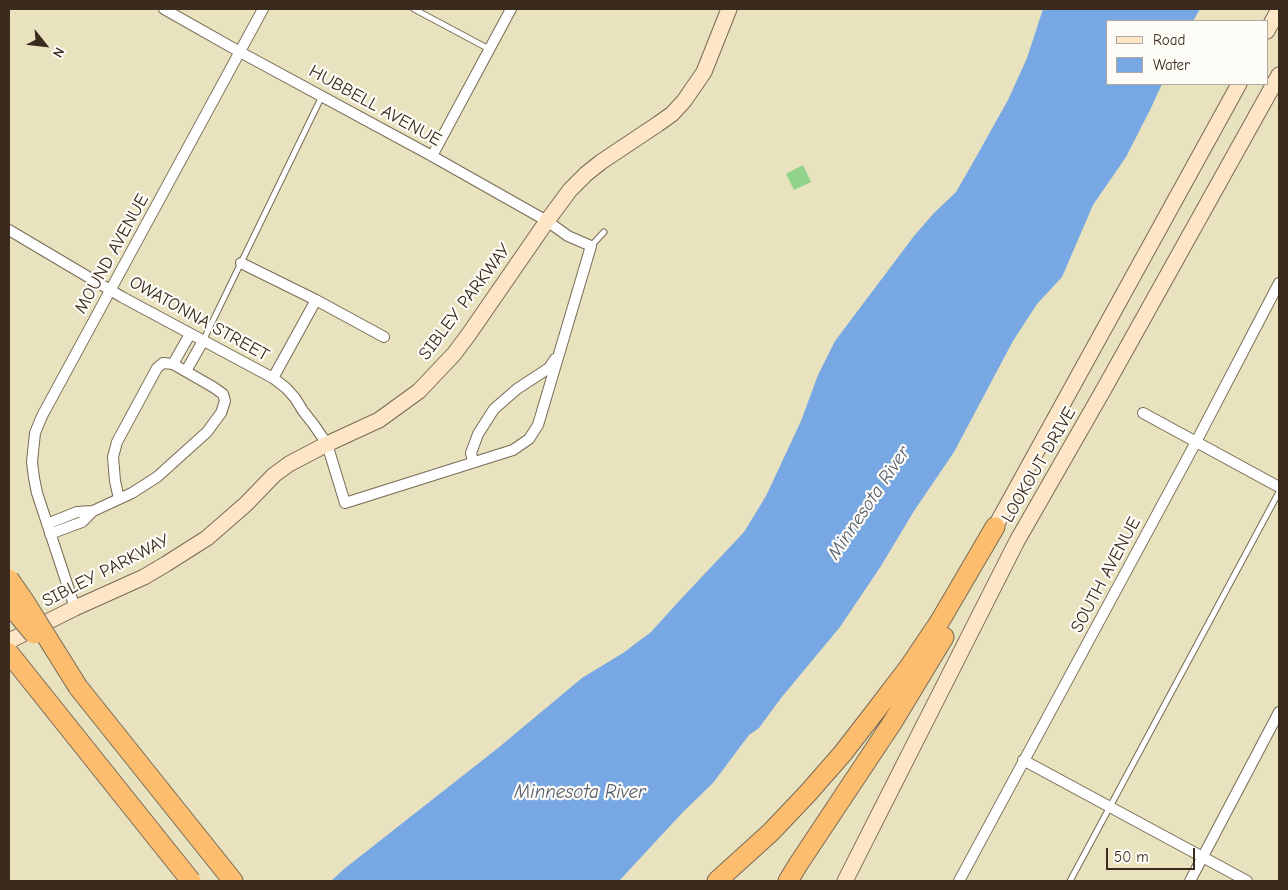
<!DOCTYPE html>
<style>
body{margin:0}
#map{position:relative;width:1288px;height:890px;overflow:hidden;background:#e9e2be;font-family:"Comic Neue",sans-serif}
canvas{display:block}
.frame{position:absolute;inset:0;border:10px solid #3b2a1e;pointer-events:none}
.legend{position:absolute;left:1106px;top:20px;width:162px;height:65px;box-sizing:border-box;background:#fdfcf7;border:1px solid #afa8a0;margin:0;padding:6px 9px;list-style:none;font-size:15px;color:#3b2a1e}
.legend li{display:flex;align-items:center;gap:10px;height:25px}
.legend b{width:25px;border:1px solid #afa8a0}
.north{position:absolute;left:20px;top:20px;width:50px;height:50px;-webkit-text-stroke:4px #fdfcf7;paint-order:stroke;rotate:119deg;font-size:14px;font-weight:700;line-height:20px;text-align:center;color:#3b2a1e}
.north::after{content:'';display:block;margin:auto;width:18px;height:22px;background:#3b2a1e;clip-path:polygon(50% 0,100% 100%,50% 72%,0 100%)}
.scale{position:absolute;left:1106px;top:848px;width:89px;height:22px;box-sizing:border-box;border:2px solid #3b2a1e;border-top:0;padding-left:6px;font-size:15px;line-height:18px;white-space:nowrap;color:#3b2a1e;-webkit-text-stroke:4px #fdfcf7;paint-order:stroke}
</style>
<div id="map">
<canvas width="1288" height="890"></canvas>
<div class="frame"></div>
<ul class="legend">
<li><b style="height:6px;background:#fee5c5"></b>Road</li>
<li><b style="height:14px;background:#78a8e3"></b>Water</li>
</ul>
<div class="north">N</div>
<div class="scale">50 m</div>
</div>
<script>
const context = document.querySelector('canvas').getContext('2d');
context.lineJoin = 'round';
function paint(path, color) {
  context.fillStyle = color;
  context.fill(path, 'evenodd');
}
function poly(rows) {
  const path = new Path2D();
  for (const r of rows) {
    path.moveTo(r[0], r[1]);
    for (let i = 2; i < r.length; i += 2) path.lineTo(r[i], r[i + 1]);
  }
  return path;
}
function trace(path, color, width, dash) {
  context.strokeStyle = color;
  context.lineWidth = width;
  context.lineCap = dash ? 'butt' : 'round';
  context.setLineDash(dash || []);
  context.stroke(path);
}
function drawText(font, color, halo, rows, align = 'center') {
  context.font = font + ' "Comic Neue",sans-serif';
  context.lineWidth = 4.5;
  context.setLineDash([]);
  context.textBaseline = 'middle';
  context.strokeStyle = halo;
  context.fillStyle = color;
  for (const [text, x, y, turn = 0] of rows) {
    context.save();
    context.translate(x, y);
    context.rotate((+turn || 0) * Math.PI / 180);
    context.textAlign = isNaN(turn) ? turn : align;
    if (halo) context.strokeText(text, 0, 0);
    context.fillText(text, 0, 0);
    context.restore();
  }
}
paint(poly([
 [803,165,811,182,794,190,786,174]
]), '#91d38b');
paint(poly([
 [1043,9,1200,9,1193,21,1107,21,1107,84,1162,84,1150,110,1126,157,1093,205,1062,277,1037,304,1013,341,954,452,914,511,881,566,840,627,781,698,759,728,749,735,713,783,683,812,619,881,331,881,344,869,498,748,582,678,623,653,651,632,680,600,744,532,766,496,801,421,818,375,835,341,914,236,934,213,956,192,971,166,1008,100,1027,58]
]), '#78a8e3');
const lane = poly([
 [414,9,489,49],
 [591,246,604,232],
 [203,341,322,96],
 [1070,881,1279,492]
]);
const street = poly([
 [432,156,511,9],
 [9,230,122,297,273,378,286,388,295,398,303,411,314,425,327,444,345,503,513,450,529,439,538,425,591,246,568,236,547,221,432,156,240,52,164,9],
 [241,263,316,300,384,337],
 [173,364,190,334],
 [186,371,203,341],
 [273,378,316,300],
 [1143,413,1279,487],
 [473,462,471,453,478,434,494,409,517,389,549,368,555,359],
 [47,524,77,512,93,511,132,493,157,477,207,432,221,413,225,401,223,394,213,387,173,364,163,363,157,368,117,442,113,457,115,481,119,499],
 [50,534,82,522,93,511],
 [75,608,37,493,34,478,32,462,35,433,42,416,263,9],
 [1023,760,1247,881],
 [959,881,1196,442,1279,283],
 [1190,881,1279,712]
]);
const secondary = poly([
 [1267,31,1279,9],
 [995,527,1239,84],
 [9,641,75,608,144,577,166,564,207,538,246,504,274,475,289,464,327,444,379,420,419,391,454,354,469,334,547,221,570,190,586,174,601,162,658,124,672,114,684,101,704,72,729,9],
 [845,881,1017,541,1104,389,1279,75]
]);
const highway = poly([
 [78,687,233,881],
 [717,881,771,832,808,793,843,753,877,709,909,667,940,621,995,527],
 [788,881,799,863,892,723,944,637]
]);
trace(lane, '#786a56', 7);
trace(street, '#786a56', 12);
trace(secondary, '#786a56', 17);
trace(highway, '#786a56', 21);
trace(lane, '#fff', 5);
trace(street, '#fff', 10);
trace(secondary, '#fee5c5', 15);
trace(highway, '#fcbd6f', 19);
const highwayBridge = poly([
 [9,579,25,602,78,687],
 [9,604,34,634],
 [9,653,191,881]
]);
trace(highwayBridge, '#786a56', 21, []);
trace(highwayBridge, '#fcbd6f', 19);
drawText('18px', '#3b2a1e', '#fdfcf7', [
 ["HUBBELL AVENUE",375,106,29],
 ["MOUND AVENUE",112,254,-61],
 ["SIBLEY PARKWAY",465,302,-53],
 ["OWATONNA STREET",199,319,29],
 ["LOOKOUT DRIVE",1039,465,-60],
 ["SIBLEY PARKWAY",106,571,-27],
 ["SOUTH AVENUE",1106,575,-62]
]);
drawText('italic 19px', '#535c6d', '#fdfcf7', [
 ["Minnesota River",869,503,-56],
 ["Minnesota River",580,793]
]);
</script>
